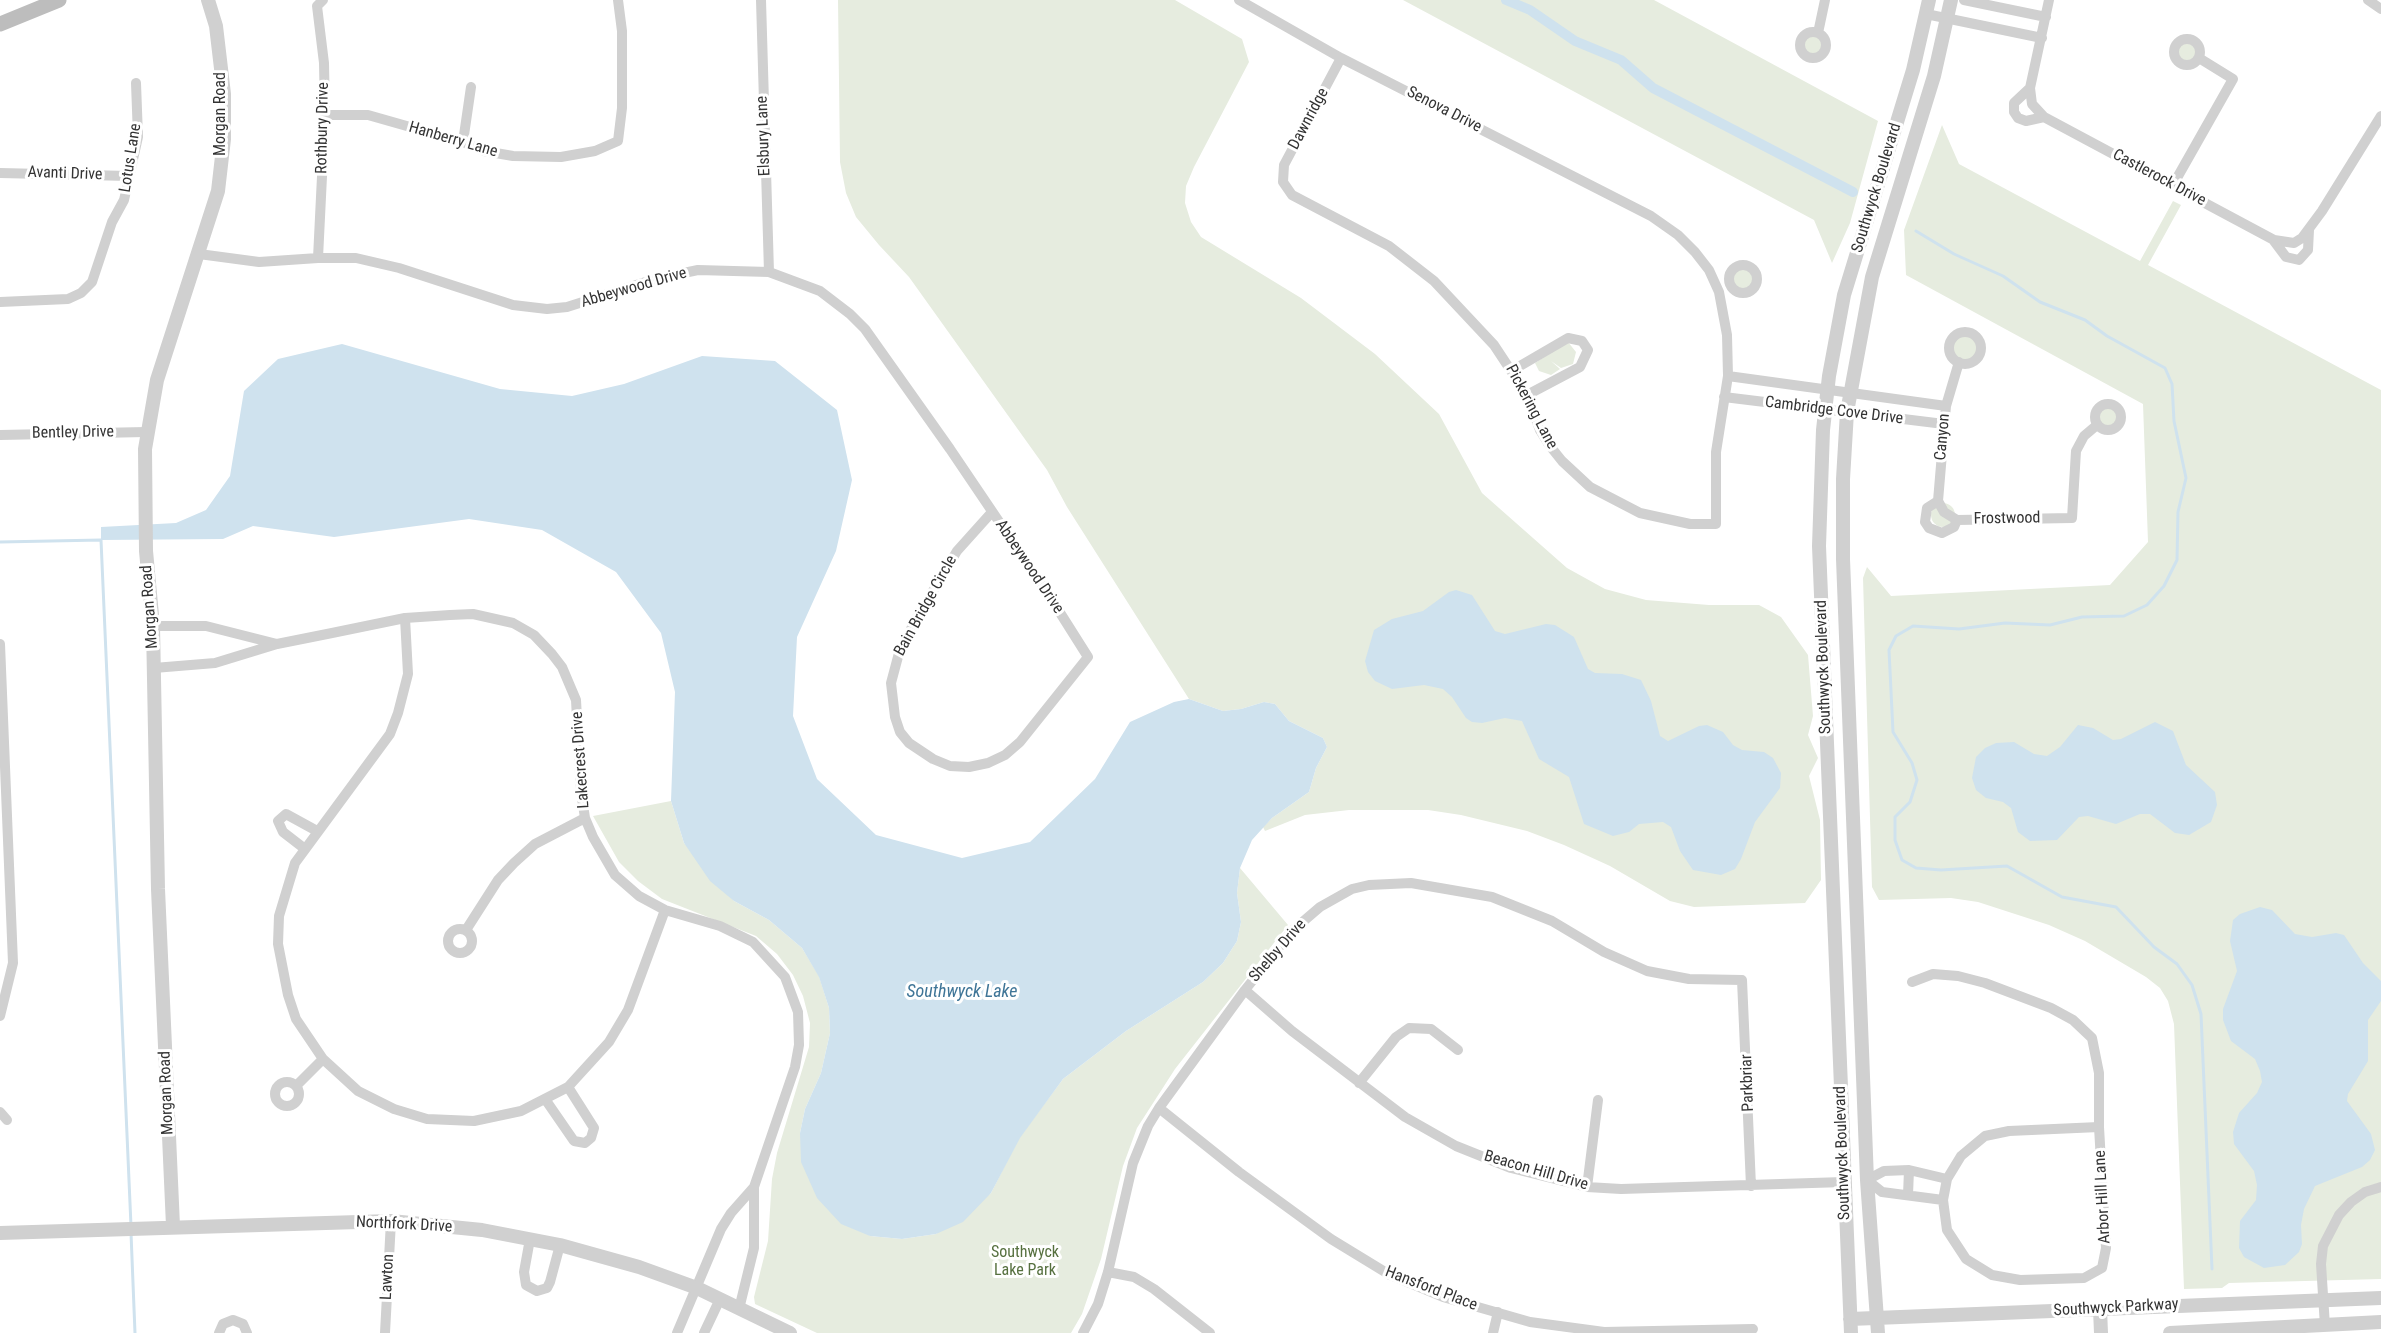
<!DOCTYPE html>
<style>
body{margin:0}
canvas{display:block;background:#fff}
</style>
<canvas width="2381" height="1333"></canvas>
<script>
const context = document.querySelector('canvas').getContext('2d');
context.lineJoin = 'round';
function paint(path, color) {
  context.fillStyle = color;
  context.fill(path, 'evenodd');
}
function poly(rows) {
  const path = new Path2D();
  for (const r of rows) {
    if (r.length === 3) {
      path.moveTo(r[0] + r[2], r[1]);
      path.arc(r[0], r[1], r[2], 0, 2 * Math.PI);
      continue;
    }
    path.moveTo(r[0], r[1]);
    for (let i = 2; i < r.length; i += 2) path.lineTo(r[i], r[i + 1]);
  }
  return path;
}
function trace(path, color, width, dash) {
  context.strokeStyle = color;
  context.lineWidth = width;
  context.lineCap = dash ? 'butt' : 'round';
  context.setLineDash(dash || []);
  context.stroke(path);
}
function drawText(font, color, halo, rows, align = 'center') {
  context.font = font + ' "Roboto Condensed",sans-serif';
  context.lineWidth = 6;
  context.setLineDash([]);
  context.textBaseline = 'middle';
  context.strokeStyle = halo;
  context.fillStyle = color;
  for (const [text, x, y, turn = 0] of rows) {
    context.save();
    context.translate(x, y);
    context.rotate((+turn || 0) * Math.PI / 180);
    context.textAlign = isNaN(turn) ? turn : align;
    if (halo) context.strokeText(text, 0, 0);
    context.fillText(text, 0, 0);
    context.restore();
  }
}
paint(poly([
 [838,0,1175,0,1242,39,1249,62,1194,167,1186,186,1185,203,1191,222,1201,237,1301,298,1375,354,1439,414,1482,493,1567,568,1605,589,1646,600,1709,605,1759,605,1781,617,1808,655,1813,716,1808,735,1818,758,1809,776,1820,820,1821,880,1805,903,1694,907,1670,901,1610,866,1564,845,1527,831,1461,815,1428,810,1349,810,1305,815,1265,831,1263,827,1272,818,1309,792,1316,768,1327,747,1323,738,1289,721,1275,704,1264,702,1241,709,1223,711,1189,699,1067,507,1047,470,909,277,879,245,856,217,846,193,840,162],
 [1403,0,1654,0,1878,121,1850,223,1832,263,1814,220],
 [1812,41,13],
 [2185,51,13],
 [1942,125,1959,164,2140,261,2173,201,2181,205,2148,265,2381,390,2381,1279,2229,1283,2222,1288,2184,1289,2174,1024,2168,1001,2160,988,2146,977,2085,941,2049,925,1978,902,1951,898,1879,900,1872,887,1863,578,1867,567,1891,596,2110,585,2148,542,2143,404,1906,275,1904,230],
 [1744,279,13],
 [1966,348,13],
 [1568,342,1576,352,1573,364,1561,368,1551,361,1560,369,1551,375,1539,371,1535,363],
 [2108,413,13],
 [1943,515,12],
 [671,801,684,843,734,901,769,920,802,948,819,976,829,1008,830,1033,821,1073,805,1109,800,1133,870,1236,902,1239,936,1234,991,1193,1019,1138,1063,1079,1126,1031,1203,982,1223,963,1237,941,1241,922,1237,893,1240,868,1288,925,1175,1069,1137,1128,1123,1166,1101,1259,1082,1314,1071,1333,817,1333,755,1304,754,1297,768,1241,772,1179,777,1153,809,1047,810,1023,803,996,793,975,777,954,756,936,662,899,638,881,619,862,593,816]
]), '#e6ecdf');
paint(poly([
 [342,344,500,389,572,396,624,384,702,356,775,361,837,410,852,480,836,551,797,637,793,716,817,779,876,835,962,858,1030,842,1095,779,1130,722,1174,702,1189,699,1223,711,1241,709,1264,702,1275,704,1289,721,1323,738,1327,747,1316,768,1309,792,1272,818,1252,840,1240,868,1237,893,1241,922,1237,941,1223,963,1203,982,1126,1031,1063,1079,1020,1138,991,1193,963,1222,936,1234,902,1239,870,1236,841,1224,817,1198,801,1162,800,1133,805,1109,821,1073,830,1033,829,1008,819,977,802,948,769,920,734,901,710,881,684,843,671,801,675,692,661,633,616,572,542,530,469,519,334,537,253,526,223,539,101,540,101,527,176,523,206,510,230,476,244,391,278,359],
 [1456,590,1472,595,1495,631,1505,634,1546,624,1555,625,1574,637,1588,669,1595,673,1622,674,1641,680,1651,701,1660,736,1668,741,1699,726,1707,725,1723,732,1733,745,1742,750,1764,752,1773,758,1781,773,1780,788,1755,822,1741,859,1735,869,1721,875,1693,870,1680,851,1671,827,1663,822,1639,824,1629,832,1613,836,1584,824,1569,777,1539,759,1522,721,1505,718,1482,723,1472,722,1466,718,1452,697,1443,689,1424,685,1392,689,1375,681,1368,672,1365,661,1374,630,1392,619,1423,611,1449,592],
 [2155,722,2173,731,2186,765,2215,792,2217,805,2211,822,2189,835,2175,833,2150,814,2140,814,2116,824,2088,816,2079,817,2057,840,2030,841,2018,832,2011,808,2003,802,1986,798,1976,790,1972,778,1976,757,1985,748,1996,743,2014,742,2034,754,2047,756,2060,747,2078,725,2093,728,2113,740,2121,739],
 [2260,907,2272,910,2295,934,2312,937,2336,933,2344,935,2363,963,2381,981,2381,1001,2368,1020,2368,1061,2348,1094,2347,1101,2371,1134,2375,1150,2370,1160,2362,1167,2315,1186,2304,1209,2301,1225,2302,1244,2299,1252,2285,1265,2264,1268,2244,1257,2239,1248,2240,1221,2256,1200,2257,1185,2254,1171,2234,1144,2233,1132,2239,1113,2257,1093,2262,1082,2260,1071,2255,1059,2231,1041,2223,1020,2223,1009,2237,971,2230,941,2233,920,2240,914]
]), '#cfe2ee');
trace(poly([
 [1916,231,1954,254,2003,276,2040,302,2085,320,2107,336,2165,368,2172,384,2174,421,2186,478,2178,512,2177,560,2164,586,2147,605,2124,616,2082,617,2050,625,2005,623,1959,629,1913,626,1896,636,1889,650,1893,732,1912,763,1917,780,1910,802,1895,817,1895,840,1902,860,1916,868,1941,870,2007,866,2062,897,2116,907,2154,947,2177,964,2192,985,2201,1014,2212,1269],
 [0,542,101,540,131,1226],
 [131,1233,135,1333]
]), '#cfe2ee', 3);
trace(poly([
 [1506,0,1530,10,1575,41,1621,60,1653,88,1853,192]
]), '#cfe2ee', 10);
trace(poly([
 [761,0,769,272],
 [1239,0,1341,58,1651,216,1678,235,1695,252,1709,270,1719,292,1727,335,1728,376,1716,452,1716,524,1690,524,1640,513,1590,487,1562,461,1550,446,1540,430,1527,395,1494,345,1434,281,1389,246,1292,195,1283,182,1284,165,1341,58],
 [1964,0,2046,17],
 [2049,0,2030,88,2032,104,2044,117,2274,240,2294,243,2302,238,2322,211,2381,116],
 [2368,0,2381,9],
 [1926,14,2042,38],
 [1813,45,13],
 [1818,33,1825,0],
 [2187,52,13],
 [2030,88,2014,103,2014,112,2018,118,2026,121,2044,117],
 [325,115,368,115,463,142,484,151,513,156,561,157,595,151,618,141,622,108,622,31,618,0],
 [463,142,471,87],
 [0,173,129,176],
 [2173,185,2233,79,2199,58],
 [2274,241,2286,257,2299,260,2308,250,2309,230],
 [199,254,259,262,318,258,356,258,399,268,513,305,547,309,567,307,655,279,698,270,769,272,820,291,850,314,865,329,950,449,1052,600,1088,657,1020,742,1005,755,988,763,969,767,950,766,933,759,909,743,900,732,895,717,891,683,899,653,916,619,957,551,992,512],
 [318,258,325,115,324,63,317,6,323,0],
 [1743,279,14],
 [0,302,68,299,81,293,92,282,112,222,124,200,138,137,136,83],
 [1965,348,16],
 [1959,362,1946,406,1938,501,1944,512,1957,520,2072,518,2076,451,2084,436,2097,425],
 [1513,370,1568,338,1582,341,1588,350,1580,367,1527,395],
 [1728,376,1946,406],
 [1724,397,1944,424],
 [2108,417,13],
 [0,435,146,432],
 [1938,501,1927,508,1925,522,1929,528,1942,533,1954,527,1957,520],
 [405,618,408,674,398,713,390,734,295,863,279,916,278,944,288,995,296,1019,323,1059,358,1091,394,1109,427,1119,474,1121,521,1111,568,1087,609,1042,628,1010,665,910],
 [153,626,206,626,277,644],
 [0,644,13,963,0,1016],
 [154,668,215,663,277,644,332,633,405,618,450,615,473,614,513,623,534,635,552,654,562,667,576,700,581,792,585,818,593,837,615,875,639,896,665,910,720,926,753,942,785,977,798,1012,799,1045,795,1067,754,1187,754,1248,739,1309],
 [305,849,283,832,278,821,286,814,317,831],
 [460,941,12],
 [466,930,498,880,514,863,535,844,585,818],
 [1912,982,1933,974,1958,976,1985,983,2051,1008,2073,1020,2092,1038,2099,1073,2099,1127,2106,1248,2102,1268,2084,1278,2020,1280,1992,1275,1966,1259,1947,1230,1943,1200,1947,1179,1961,1156,1985,1136,2009,1131,2099,1127],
 [1245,990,1292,1031,1405,1117,1456,1146,1511,1168,1587,1187,1621,1189,1844,1182],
 [287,1094,12],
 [1359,1083,1396,1037,1409,1028,1431,1029,1458,1050],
 [296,1086,323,1059],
 [545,1099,574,1141,585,1143,591,1138,594,1128,568,1087],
 [1159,1108,1239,1172,1331,1239,1390,1275,1443,1297,1530,1322,1604,1332,1753,1329],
 [0,1112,7,1120],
 [1587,1187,1598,1100],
 [1908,1195,1909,1170],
 [1943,1200,1882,1192,1867,1180,1884,1171,1909,1170,1947,1179],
 [530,1239,524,1272,526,1285,537,1291,547,1288,550,1282,560,1245],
 [1108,1272,1134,1277,1154,1289,1210,1333],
 [2325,1326,2321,1264,2323,1246,2339,1215,2351,1202,2365,1192,2381,1187],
 [219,1333,223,1324,233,1320,243,1324,247,1333],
 [385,1333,391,1221],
 [677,1333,721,1229,731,1213,754,1187],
 [704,1333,720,1299],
 [1083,1333,1098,1304,1108,1272,1133,1163,1148,1126,1159,1108,1245,990,1292,931,1320,907,1352,889,1369,885,1411,883,1492,897,1552,921,1604,952,1647,971,1689,979,1742,980,1751,1186],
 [1493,1333,1498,1312]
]), '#d0d0d0', 10);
trace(poly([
 [173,1226,158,889,153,626,146,551,145,449,157,380,218,191,224,139,224,94,216,26,208,0],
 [0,1233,391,1221,482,1230,560,1245,639,1267,697,1288,790,1333],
 [2100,1309,2101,1333],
 [1850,1319,2381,1298],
 [1851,1333,1819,546,1823,430,1829,376,1844,295,1913,70,1929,0],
 [1878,1333,1867,1180,1843,559,1843,479,1847,412,1872,277,1934,76,1951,0],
 [2170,1333,2381,1322]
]), '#d0d0d0', 14);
trace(poly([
 [0,24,59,0]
]), '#bdbdbd', 15);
drawText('16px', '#333', '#fff', [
 ["Senova Drive",1444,110,27],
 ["Morgan Road",221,114,-90],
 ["Dawnridge",1309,119,-62],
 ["Rothbury Drive",323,128,-89],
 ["Elsbury Lane",764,136,-92],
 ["Hanberry Lane",453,140,16],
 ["Lotus Lane",131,158,-81],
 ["Avanti Drive",65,174,2],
 ["Castlerock Drive",2159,178,28],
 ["Southwyck Boulevard",1877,188,-73],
 ["Abbeywood Drive",634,288,-16],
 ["Pickering Lane",1531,407,62],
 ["Cambridge Cove Drive",1834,411,7],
 ["Bentley Drive",73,433,-1],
 ["Canyon",1943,437,-85],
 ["Frostwood",2007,519,-1],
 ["Abbeywood Drive",1029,567,56],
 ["Bain Bridge Circle",926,606,-61],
 ["Morgan Road",150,607,-94],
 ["Southwyck Boulevard",1824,667,-92],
 ["Lakecrest Drive",581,760,-94],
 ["Shelby Drive",1278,951,-49],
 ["Parkbriar",1748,1083,-92],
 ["Morgan Road",167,1093,-92],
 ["Southwyck Boulevard",1843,1153,-92],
 ["Beacon Hill Drive",1536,1171,16],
 ["Arbor Hill Lane",2103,1197,-93],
 ["Northfork Drive",404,1225,3],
 ["Lawton",388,1277,-87],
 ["Hansford Place",1431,1289,21],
 ["Southwyck Parkway",2116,1308,-3]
]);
drawText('16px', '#56703f', '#fff', [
 ["Southwyck",1025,1253],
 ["Lake Park",1025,1271]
]);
drawText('italic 18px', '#3f7597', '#fff', [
 ["Southwyck Lake",962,992]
]);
</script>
